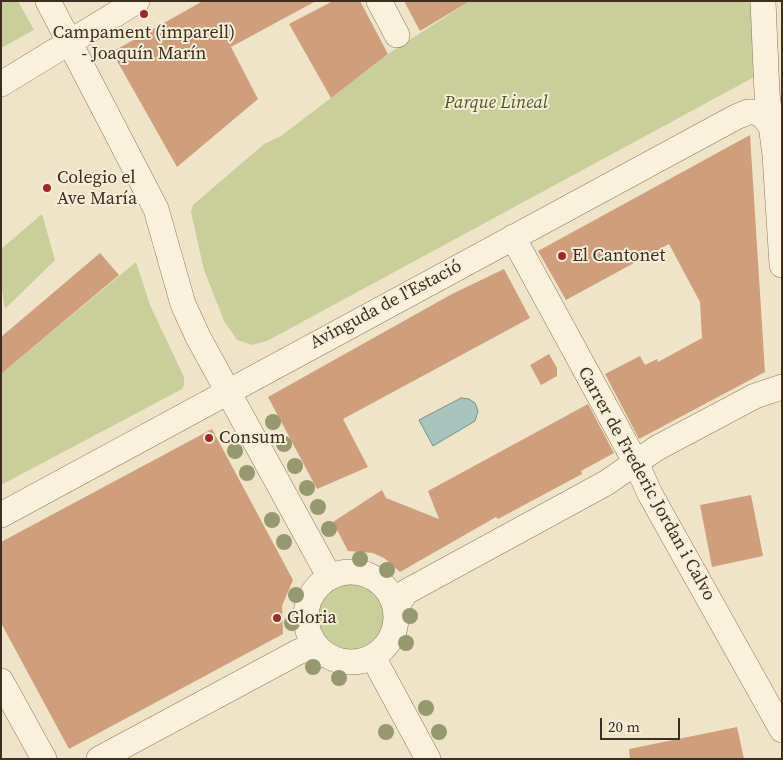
<!DOCTYPE html>
<meta charset="utf-8">
<style>
body{margin:0}
#map{position:relative;width:783px;height:760px;overflow:hidden;background:#f0e4c8;font-family:"Source Serif 4",serif}
canvas{display:block}
.frame{position:absolute;inset:0;border:2px solid #3d2e20;pointer-events:none}
.scale{position:absolute;left:600px;top:718px;width:80px;height:22px;box-sizing:border-box;border:2px solid #3d2e20;border-top:0;padding-left:6px;font-size:15px;line-height:18px;white-space:nowrap;color:#3d2e20;-webkit-text-stroke:4px #f7eed8;paint-order:stroke}
</style>
<div id="map">
<canvas width="783" height="760"></canvas>
<div class="frame"></div>
<div class="scale">20 m</div>
</div>
<script>
const context = document.querySelector('canvas').getContext('2d');
context.lineJoin = 'round';
function paint(path, color) {
  context.fillStyle = color;
  context.fill(path, 'evenodd');
}
function poly(rows) {
  const path = new Path2D();
  for (const r of rows) {
    if (r.length === 3) {
      path.moveTo(r[0] + r[2], r[1]);
      path.arc(r[0], r[1], r[2], 0, 2 * Math.PI);
      continue;
    }
    path.moveTo(r[0], r[1]);
    for (let i = 2; i < r.length; i += 2) path.lineTo(r[i], r[i + 1]);
  }
  return path;
}
function trace(path, color, width, dash) {
  context.strokeStyle = color;
  context.lineWidth = width;
  context.lineCap = dash ? 'butt' : 'round';
  context.setLineDash(dash || []);
  context.stroke(path);
}
function drawText(font, color, halo, rows, align = 'center') {
  context.font = font + ' "Source Serif 4",serif';
  context.lineWidth = 4;
  context.setLineDash([]);
  context.textBaseline = 'middle';
  context.strokeStyle = halo;
  context.fillStyle = color;
  for (const [text, x, y, turn = 0] of rows) {
    context.save();
    context.translate(x, y);
    context.rotate((+turn || 0) * Math.PI / 180);
    context.textAlign = isNaN(turn) ? turn : align;
    if (halo) context.strokeText(text, 0, 0);
    context.fillText(text, 0, 0);
    context.restore();
  }
}
paint(poly([
 [1,1,18,1,34,30,1,48],
 [470,1,757,1,758,75,267,341,252,345,237,340,224,321,204,270,191,212,193,205,264,144,281,136,391,52],
 [42,214,55,260,5,309,1,284,1,249],
 [136,262,150,305,184,377,184,385,182,389,169,396,1,485,1,374],
 [351,617,36]
]), '#c9cf9b');
const water = poly([
 [461,398,469,399,475,403,478,411,475,421,433,446,419,420,461,398]
]);
paint(water, '#a9c4bc');
trace(water, '#6f938a', 1);
paint(poly([
 [203,1,316,1,231,47,258,99,177,167,112,52],
 [333,1,360,1,388,54,331,98,289,24],
 [404,1,470,1,420,31],
 [750,135,765,372,639,439,605,374,640,356,645,365,657,359,658,362,702,338,700,302,669,244,566,300,538,251],
 [100,253,119,275,1,374,1,337],
 [504,269,530,318,343,419,368,467,317,489,268,397,452,294],
 [549,354,557,368,557,376,541,385,530,365],
 [588,404,614,453,581,471,582,474,498,519,496,517,400,572,384,558,373,553,348,551,333,522,382,490,386,498,439,519,428,491],
 [212,429,293,580,282,606,283,634,69,749,1,623,1,542],
 [751,495,763,556,712,567,700,505],
 [737,727,744,759,630,759,629,749]
]), '#cf9f7d');
const minor = poly([
 [48,1,156,209,183,304,198,337,329,576],
 [379,1,397,35],
 [763,1,767,94,775,155,782,265],
 [1,84,137,1],
 [513,237,636,463,650,494,782,730],
 [1,515,736,117,748,112,756,112,764,117,770,125],
 [351,617,45],
 [396,615,398,604,406,592,606,483,657,448,755,396,782,387],
 [373,657,428,759],
 [1,681,44,759],
 [99,759,300,651,314,649,325,655]
]);
trace(minor, '#8d765c', 26);
trace(minor, '#faf1dc', 25);
context.fillStyle = '#96986f';
for (const [x, y] of [
 [273,422],
 [284,444],
 [235,451],
 [295,466],
 [247,473],
 [307,488],
 [318,507],
 [272,520],
 [329,529],
 [284,542],
 [360,559],
 [387,570],
 [296,595],
 [410,616],
 [292,623],
 [406,643],
 [313,667],
 [339,678],
 [426,708],
 [386,732],
 [439,732]
]) {
  context.beginPath();
  context.arc(x, y, 8, 0, 2 * Math.PI);
  context.fill();
}
for (const [x, y, r, color] of [
 [144,14,5,"#9e2a2b"],
 [47,188,5,"#9e2a2b"],
 [562,256,5,"#9e2a2b"],
 [209,438,5,"#9e2a2b"],
 [277,618,5,"#9e2a2b"]
]) {
  const dot = new Path2D();
  dot.arc(x, y, r, 0, 2 * Math.PI);
  context.fillStyle = color;
  context.fill(dot);
  trace(dot, '#f7eed8', 2);
}
drawText('18px', '#3d2e20', '#f7eed8', [
 ["Campament (imparell)",144,33,"center"],
 ["- Joaquín Marín",144,54,"center"],
 ["Colegio el",57,178],
 ["Ave María",57,199],
 ["El Cantonet",572,256],
 ["Consum",219,438],
 ["Gloria",287,618]
], 'left');
drawText('italic 18px', '#4d5a26', '#f7eed8', [
 ["Parque Lineal",496,103]
]);
drawText('18px', '#3d2e20', '#f7eed8', [
 ["Avinguda de l'Estació",386,305,-28],
 ["Carrer de Frederic Jordan i Calvo",646,484,61]
]);
</script>
